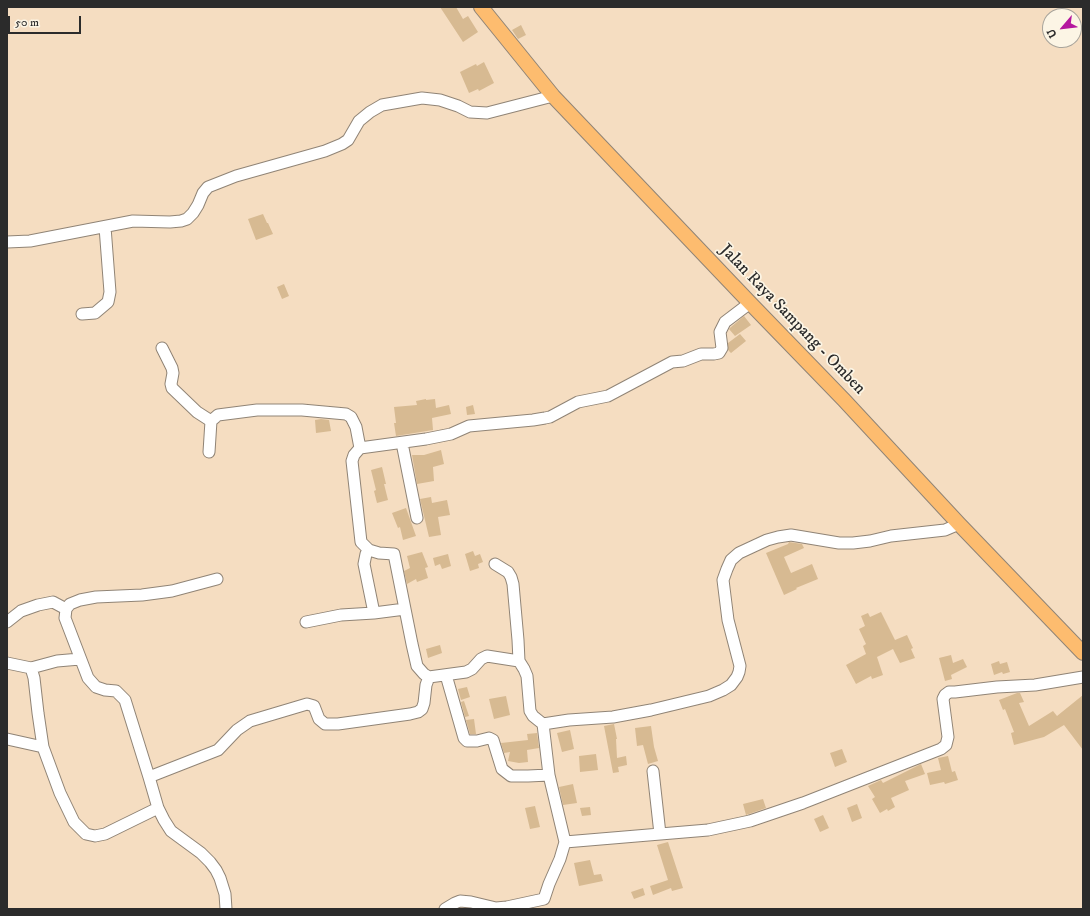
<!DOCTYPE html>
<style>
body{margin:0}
#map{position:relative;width:1090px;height:916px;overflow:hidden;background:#f5ddc1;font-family:"IM FELL DW Pica",serif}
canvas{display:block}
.frame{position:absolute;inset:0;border:8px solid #2b2b2b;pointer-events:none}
.north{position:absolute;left:1042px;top:8px;width:40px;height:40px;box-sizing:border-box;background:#fcf5e5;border:1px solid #a8a49b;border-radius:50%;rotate:242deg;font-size:11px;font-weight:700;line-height:16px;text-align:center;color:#2b2b2b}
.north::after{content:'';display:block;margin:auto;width:14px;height:18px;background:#b5179e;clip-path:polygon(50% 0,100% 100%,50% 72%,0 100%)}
.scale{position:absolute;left:8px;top:16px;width:73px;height:18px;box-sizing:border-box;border:2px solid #2b2b2b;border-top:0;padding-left:5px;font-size:12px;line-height:14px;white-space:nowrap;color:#2b2b2b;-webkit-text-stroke:3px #fcf5e5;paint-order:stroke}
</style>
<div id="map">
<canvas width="1090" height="916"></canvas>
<div class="frame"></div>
<div class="north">U</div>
<div class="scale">50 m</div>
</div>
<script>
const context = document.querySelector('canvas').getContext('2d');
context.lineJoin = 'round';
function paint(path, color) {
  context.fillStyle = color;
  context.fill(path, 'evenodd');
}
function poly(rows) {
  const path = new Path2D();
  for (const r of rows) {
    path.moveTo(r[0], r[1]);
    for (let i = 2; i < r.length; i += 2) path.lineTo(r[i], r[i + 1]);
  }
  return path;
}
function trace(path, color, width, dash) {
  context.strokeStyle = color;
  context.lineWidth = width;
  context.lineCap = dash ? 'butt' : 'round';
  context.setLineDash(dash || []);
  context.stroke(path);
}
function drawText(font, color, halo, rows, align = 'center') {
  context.font = font + ' "IM FELL DW Pica",serif';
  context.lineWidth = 3.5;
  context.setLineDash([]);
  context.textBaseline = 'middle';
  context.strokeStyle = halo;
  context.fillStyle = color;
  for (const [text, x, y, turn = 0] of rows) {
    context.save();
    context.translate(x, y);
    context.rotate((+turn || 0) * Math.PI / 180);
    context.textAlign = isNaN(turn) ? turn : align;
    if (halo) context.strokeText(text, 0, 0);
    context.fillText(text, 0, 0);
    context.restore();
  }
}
paint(poly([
 [440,7,456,7,463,19,468,16,478,32,463,42],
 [521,25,526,35,518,39,512,30],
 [484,62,494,83,479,91,478,89,469,93,460,72,476,64,477,66],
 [263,214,267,223,268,223,273,234,256,240,248,219],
 [284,284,289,296,282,299,277,287],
 [782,298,789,310,781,315,774,302],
 [744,316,751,325,735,336,729,329,731,327],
 [740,334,746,341,731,353,728,350,728,343],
 [426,399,426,400,435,399,436,408,449,405,451,414,432,418,433,430,396,436,394,423,396,423,394,407,417,405,416,401],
 [473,405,475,414,467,415,466,407],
 [321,419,329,420,331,431,316,433,315,420],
 [441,450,444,464,433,467,434,481,417,484,412,455,424,455],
 [382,467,386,484,384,484,388,500,377,503,374,491,376,490,371,470],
 [431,497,432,503,447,500,450,515,438,517,441,535,429,537,420,499],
 [406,508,416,536,403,540,400,527,398,528,392,513],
 [789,542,802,544,804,548,784,557,791,573,812,564,818,579,796,588,797,589,784,595,766,553,788,544],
 [473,551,475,556,480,554,483,562,478,564,479,568,470,571,465,554],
 [422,552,428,567,425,568,428,578,417,582,416,579,407,584,404,571,410,568,407,556],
 [448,554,451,566,442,569,440,564,435,566,433,558],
 [881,612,895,640,907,635,913,648,911,649,915,658,900,663,893,649,877,657,883,675,872,679,871,676,856,684,846,665,866,654,863,646,866,644,859,629,865,626,861,616,868,613,870,617],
 [440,645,442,653,428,658,426,649],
 [951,655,953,663,963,659,967,667,951,675,952,679,945,681,939,658],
 [999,661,1000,664,1007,662,1010,672,1003,674,1002,672,994,675,991,664],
 [467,687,470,697,461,700,458,689],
 [1017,693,1020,693,1024,702,1019,703,1029,726,1053,711,1057,716,1083,695,1083,750,1064,725,1044,737,1014,745,1011,733,1014,732,1005,709,1003,710,999,700],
 [506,696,510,715,494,719,489,699],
 [464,701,469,716,465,717,461,702],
 [474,719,476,734,470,734,466,720],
 [614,724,617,739,616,739,617,758,626,756,627,765,618,767,619,772,613,773,604,726],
 [651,726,654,747,658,761,648,764,643,745,637,746,635,728],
 [570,730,574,749,562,752,557,733],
 [537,733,539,748,527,750,528,762,519,763,508,761,510,752,504,753,501,743,528,740,527,734],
 [842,749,847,762,835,767,830,753],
 [596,754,598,770,580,772,579,756],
 [948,756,952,772,955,771,958,780,945,784,944,782,930,785,927,773,941,770,938,758],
 [921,764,925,774,905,781,909,790,891,798,895,807,888,811,887,809,880,813,872,799,875,797,868,786,881,780,883,783],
 [573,784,577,803,563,805,559,787],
 [763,799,766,808,746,815,743,804],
 [857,804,862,818,852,822,847,808],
 [535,806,540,827,530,829,525,808],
 [590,807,591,815,582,816,580,808],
 [823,815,829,828,820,832,814,819],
 [668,842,683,888,672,891,671,888,653,895,650,886,668,880,657,845],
 [590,860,594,875,601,874,603,881,579,886,574,863],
 [643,888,645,895,634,899,631,892]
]), '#d7ba92');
const minor = poly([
 [7,242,30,241,133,221,170,222,181,221,187,219,193,213,198,205,203,193,208,187,236,176,325,151,342,144,348,140,359,121,370,112,382,105,422,98,440,100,458,106,470,112,487,113,553,96],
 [750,303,725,322,720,332,722,348,719,353,714,354,701,354,683,361,672,362,608,396,578,402,550,417,545,418,533,420,469,426,451,434,426,439,360,448,354,455,352,461,361,542,369,550,379,553,394,554,412,644,417,666,424,674,429,677,466,672,472,669,481,659,487,656,519,661,524,669,527,676,530,711,533,716,543,724,569,720,613,717,651,710,709,696,723,690,731,685,737,677,739,672,740,666,728,620,723,580,727,569,731,560,739,553,767,540,778,537,791,535,839,543,853,543,870,541,891,536,945,530,959,524],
 [82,314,95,313,108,302,110,292,105,227],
 [162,348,172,368,173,373,171,384,172,388,197,412,211,421],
 [402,443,417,518],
 [209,452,211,421,218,415,257,410,302,410,346,414,351,417,356,427,360,448],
 [369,550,366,554,364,564,374,613],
 [495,564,508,572,511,577,513,584,518,640,519,661],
 [217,579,172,591,142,595,96,597,80,600,70,604,66,609,65,618,88,678,96,687,105,690,116,691,125,700,149,777,158,808,164,820,171,831,201,853,210,862,216,870,220,878,225,894,226,909],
 [7,622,21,611,38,605,53,602,66,609],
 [306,622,341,615,374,613,405,609],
 [7,663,31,668,34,678,38,713,43,747,60,793,74,822,86,834,95,836,105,834,158,808],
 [31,668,57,661,80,659],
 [446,675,464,738,467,741,477,741,489,738,493,740,502,769,511,776,528,776,549,775],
 [543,724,549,775,565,842],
 [7,739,43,747],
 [653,771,660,834],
 [149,777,218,750,237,730,250,721,307,704,314,706,319,719,325,724,338,724,410,714,418,712,422,709,424,703,426,685,429,677],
 [445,909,455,903,460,901,471,902,496,908,507,907,544,899,549,884,560,859,565,842,708,830,750,821,803,803,941,749,946,745,948,737,943,699,945,695,949,692,955,692,997,687,1035,685,1083,677]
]);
const major = poly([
 [481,7,553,96,750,303,844,400,959,524,1083,653]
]);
trace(minor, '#908476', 13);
trace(major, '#908476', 16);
trace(minor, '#fff', 11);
trace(major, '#fdbc6f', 14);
drawText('17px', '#2b2b2b', '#fcf5e5', [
 ["Jalan Raya Sampang - Omben",792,320,46]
]);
</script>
